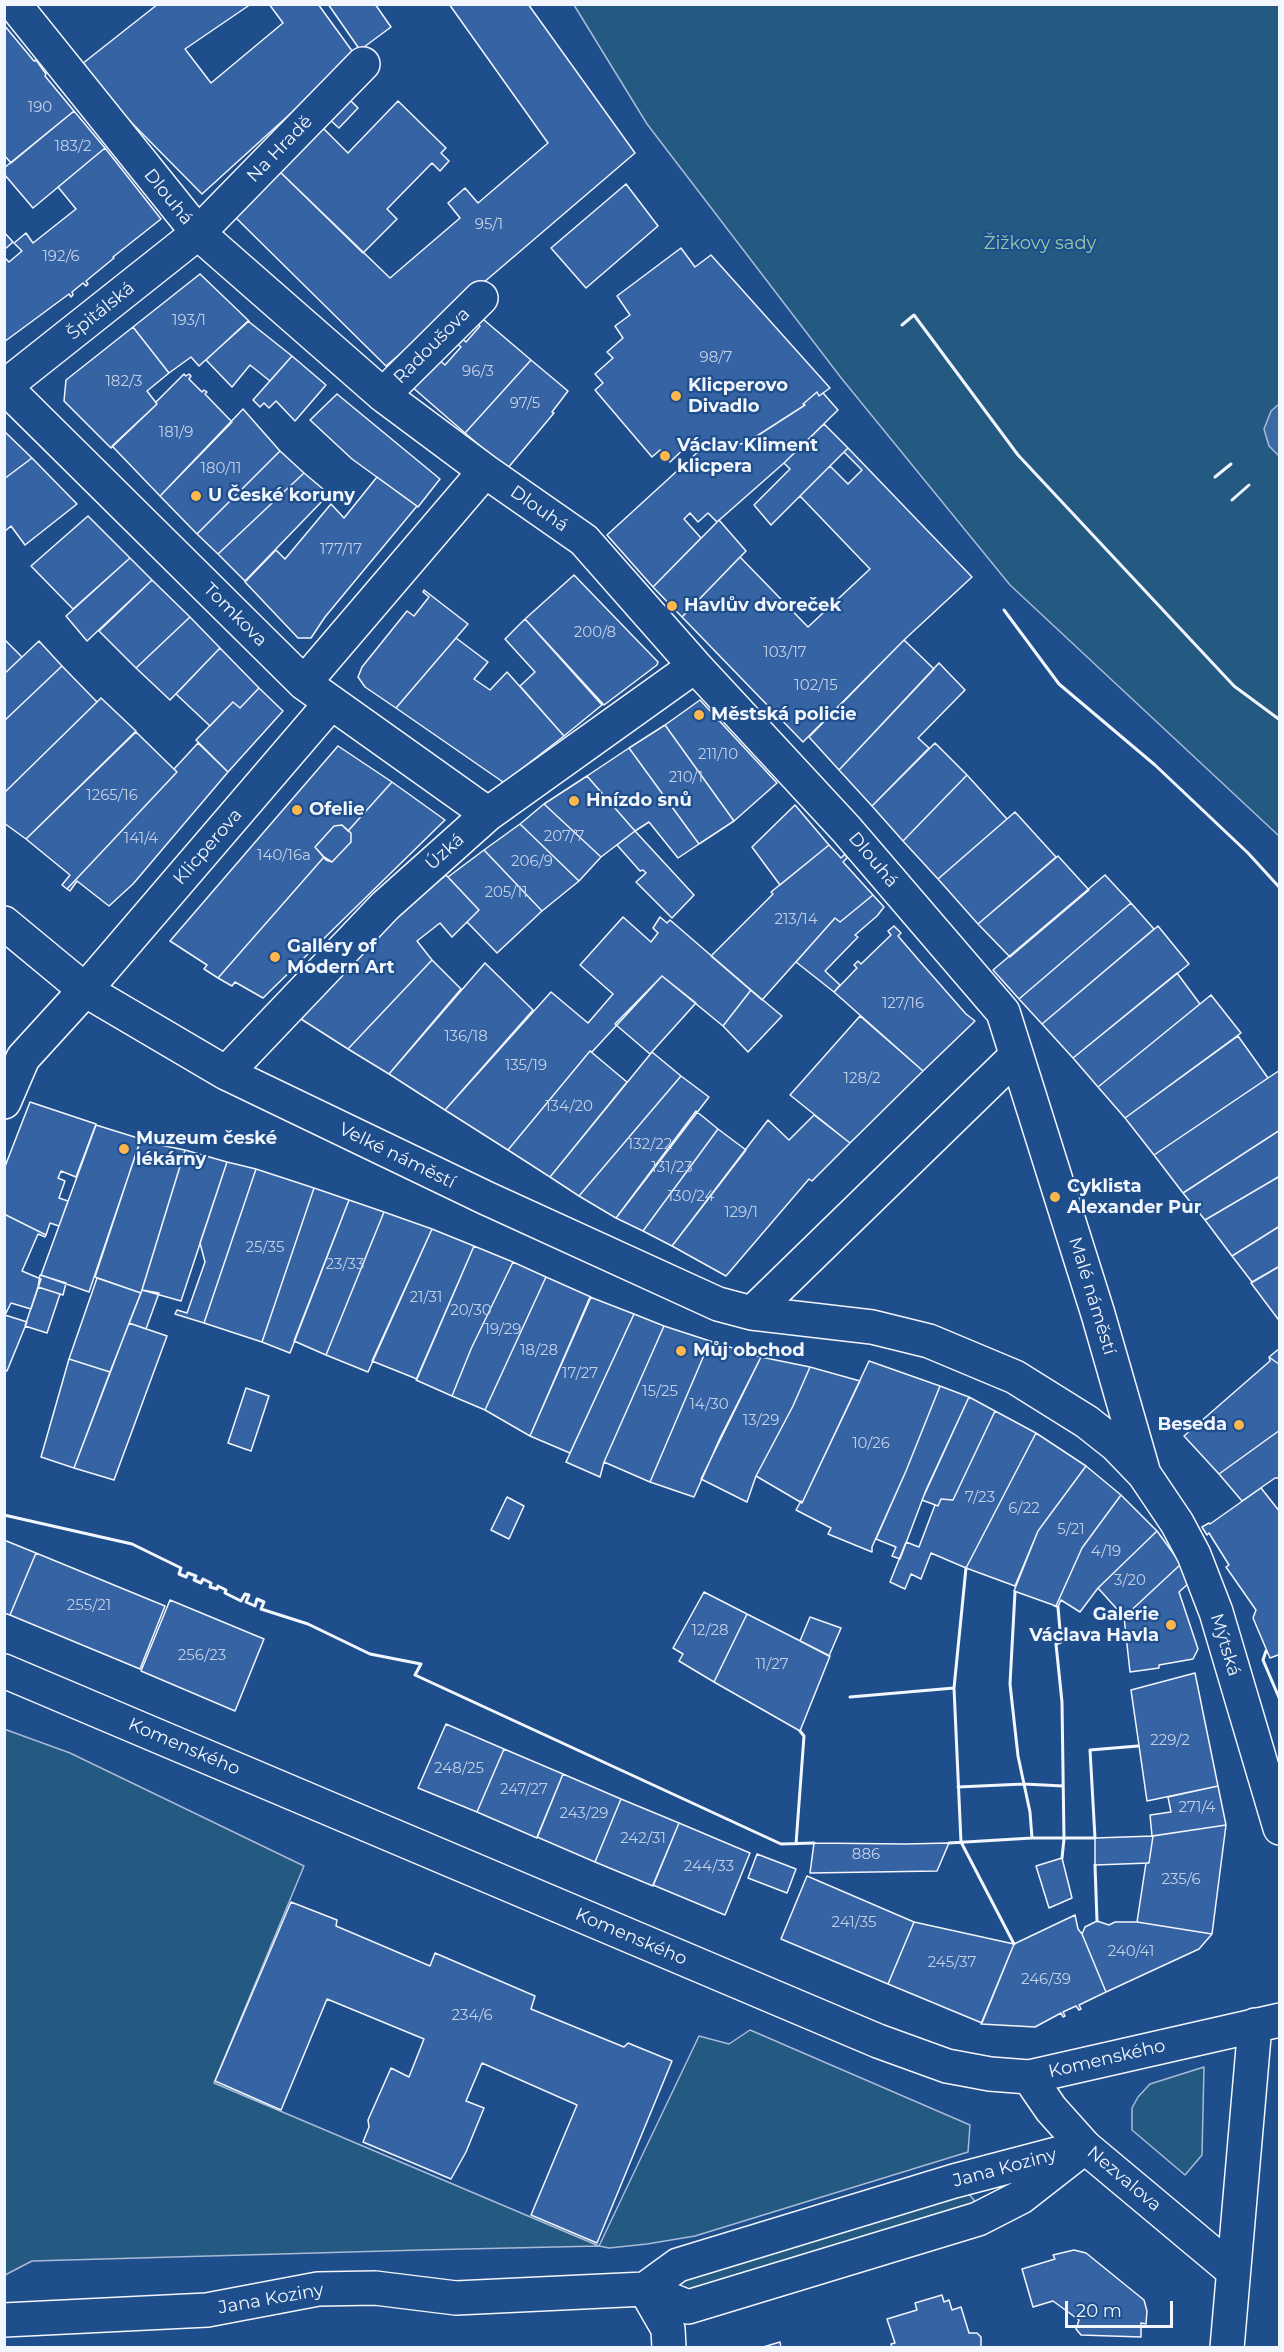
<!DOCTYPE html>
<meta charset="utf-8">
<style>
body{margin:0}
#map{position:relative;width:1284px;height:2352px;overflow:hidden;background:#1f4e8c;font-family:Montserrat,sans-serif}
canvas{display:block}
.frame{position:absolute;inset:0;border:6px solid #f2f6ff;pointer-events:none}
.scale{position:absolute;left:1065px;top:2301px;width:108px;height:27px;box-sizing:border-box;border:3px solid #f2f6ff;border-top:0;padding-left:8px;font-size:18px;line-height:21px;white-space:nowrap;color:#f2f6ff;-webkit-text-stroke:4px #1f4e8c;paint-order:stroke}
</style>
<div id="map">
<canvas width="1284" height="2352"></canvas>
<div class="frame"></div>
<div class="scale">20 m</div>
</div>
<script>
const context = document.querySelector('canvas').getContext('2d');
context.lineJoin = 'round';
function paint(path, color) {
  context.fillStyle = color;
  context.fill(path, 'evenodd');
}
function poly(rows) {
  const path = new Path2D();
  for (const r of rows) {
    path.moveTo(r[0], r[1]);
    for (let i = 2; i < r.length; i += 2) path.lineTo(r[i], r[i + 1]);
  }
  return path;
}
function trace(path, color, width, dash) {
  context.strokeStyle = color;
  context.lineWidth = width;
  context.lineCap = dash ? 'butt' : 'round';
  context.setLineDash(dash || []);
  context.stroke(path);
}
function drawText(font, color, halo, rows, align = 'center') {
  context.font = font + ' Montserrat,sans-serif';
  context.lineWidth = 4.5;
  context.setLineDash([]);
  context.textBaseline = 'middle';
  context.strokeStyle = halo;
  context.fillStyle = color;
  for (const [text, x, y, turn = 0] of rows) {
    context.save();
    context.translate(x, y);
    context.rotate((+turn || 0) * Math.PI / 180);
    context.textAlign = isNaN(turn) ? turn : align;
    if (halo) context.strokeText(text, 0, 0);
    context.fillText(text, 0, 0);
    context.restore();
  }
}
const green = poly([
 [574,5,1279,5,1279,836,1010,585,842,379,647,124,574,5],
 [4,1729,70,1753,304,1866,214,2083,599,2246,699,2036,729,2044,750,2030,970,2125,968,2152,695,2236,647,2244,609,2248,599,2246,421,2250,32,2261,5,2275,4,1729],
 [1204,2067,1202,2155,1185,2175,1132,2130,1132,2108,1138,2097,1150,2084,1204,2067],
 [969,2194,974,2200,972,2208,687,2295,675,2292,679,2276,969,2194]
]);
paint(green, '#245a82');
trace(green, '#a8bbd7', 1.5);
const water = poly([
 [1279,404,1279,456,1269,446,1264,429,1271,411,1279,404]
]);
paint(water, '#3b69a3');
trace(water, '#a8bbd7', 1.5);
const building = poly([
 [158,4,251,4,185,49,211,83,283,23,269,4,318,4,355,55,202,194,119,110,82,64,158,4],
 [328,4,375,4,391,27,360,50,328,4],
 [449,4,528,4,635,153,386,366,233,215,277,169,390,278,460,218,448,203,465,188,478,203,548,143,449,4],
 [4,25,34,61,36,60,46,74,45,76,74,111,11,163,4,155,4,25],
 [347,97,358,108,339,128,329,119,347,97],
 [398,101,446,148,441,153,449,161,440,171,432,163,387,209,397,219,363,253,280,172,323,128,348,153,398,101],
 [74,111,105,148,33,208,4,174,4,168,74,111],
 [105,148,161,219,113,257,114,258,86,281,88,284,86,286,83,283,72,292,73,295,71,297,69,294,4,342,4,257,9,262,22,251,14,243,26,233,33,243,76,209,58,187,105,148],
 [626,184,658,226,586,288,551,248,626,184],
 [4,232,13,242,4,250,4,232],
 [681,248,695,267,711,255,830,388,819,396,817,392,803,404,805,405,746,443,700,450,697,453,689,444,670,462,660,450,652,457,595,390,603,383,595,374,613,358,607,352,623,338,615,326,630,315,617,296,681,248],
 [200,274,249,321,199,366,191,357,169,373,133,327,200,274],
 [477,314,531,360,465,433,411,386,437,358,445,365,461,347,453,340,458,335,466,342,480,326,472,319,477,314],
 [248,321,292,356,270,381,250,365,232,387,206,360,248,321],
 [133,327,169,373,147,391,157,404,111,448,64,401,66,380,133,327],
 [292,356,326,385,295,421,276,401,269,408,264,403,260,407,253,400,292,356],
 [531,360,568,391,552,412,554,413,507,469,465,433,531,360],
 [184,374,186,376,189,374,191,376,189,379,202,392,204,390,207,392,205,394,232,422,160,496,112,446,157,404,156,402,184,374],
 [817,392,819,396,823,393,838,410,784,463,717,522,708,513,698,522,690,513,684,519,701,538,653,587,607,535,700,450,746,443,805,405,803,404,817,392],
 [337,394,440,479,418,507,352,459,310,420,337,394],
 [243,409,280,451,197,534,160,496,243,409],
 [824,424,848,448,771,525,754,505,790,469,784,463,824,424],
 [4,431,32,458,4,479,4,431],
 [848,448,972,577,904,640,803,742,682,617,740,557,808,627,870,569,800,496,830,466,848,484,862,470,844,452,848,448],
 [280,451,304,473,218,554,197,534,280,451],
 [32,458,77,504,25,545,11,526,4,532,4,479,32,458],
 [304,473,329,494,245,581,218,554,304,473],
 [377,477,417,506,325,617,311,638,298,638,245,582,276,550,285,559,331,504,344,518,377,477],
 [88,516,130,558,73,609,31,566,88,516],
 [719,520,746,551,682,617,653,587,719,520],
 [130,558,152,580,87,641,66,616,130,558],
 [574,575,658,662,657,665,604,705,525,619,574,575],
 [152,580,190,617,136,668,99,631,152,580],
 [424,590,468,624,396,708,365,687,358,677,362,667,407,611,414,616,429,597,423,592,424,590],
 [190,617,220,648,170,700,136,668,190,617],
 [525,619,602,705,564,736,520,686,535,672,505,639,525,619],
 [456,638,488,662,474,679,490,690,507,672,564,736,506,781,503,782,396,708,456,638],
 [4,639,22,657,4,674,4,639],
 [904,640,934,669,839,770,809,737,904,640],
 [39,641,62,666,4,721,4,674,39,641],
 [220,648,259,688,240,708,233,702,210,726,176,694,220,648],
 [939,663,965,690,918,738,929,748,872,806,839,770,939,663],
 [62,666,97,702,4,793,4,721,62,666],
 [259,688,283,711,228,772,196,740,233,702,240,708,259,688],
 [101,698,136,731,26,839,4,823,4,793,101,698],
 [700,700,777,783,734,821,665,725,700,700],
 [665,725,734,821,699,844,629,748,665,725],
 [136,732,177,772,67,889,62,885,70,875,26,839,136,732],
 [198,743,228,772,133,884,109,906,77,881,70,891,67,889,177,772,174,769,198,743],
 [935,743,967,775,903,841,872,806,935,743],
 [338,746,392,782,348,831,342,825,334,826,315,847,324,857,218,978,204,969,207,965,170,941,338,746],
 [629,748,699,844,678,858,649,822,635,831,587,776,629,748],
 [967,775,1007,819,938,879,903,841,967,775],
 [587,776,635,831,601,857,544,804,587,776],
 [392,782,445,820,263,998,235,982,232,986,218,978,324,857,332,862,351,842,351,833,348,831,392,782],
 [544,804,601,857,579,881,520,824,544,804],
 [795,805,829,845,780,885,752,847,795,805],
 [1015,812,1056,857,978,924,938,879,1015,812],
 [520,824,579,881,542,911,484,850,520,824],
 [342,825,351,833,351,842,332,862,326,860,315,847,334,826,342,825],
 [635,831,694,895,672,918,636,882,646,873,643,870,640,871,617,845,635,831],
 [829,845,841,858,845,854,847,858,843,862,873,895,840,922,835,918,762,1000,711,956,773,894,771,892,829,845],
 [484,850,542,911,497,953,467,922,479,910,448,877,484,850],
 [1058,856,1089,890,1010,957,978,924,1058,856],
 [446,875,479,910,452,937,440,923,417,941,432,960,348,1049,301,1019,392,916,394,918,446,875],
 [1105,875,1131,903,1019,999,993,970,1105,875],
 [873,895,884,907,877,916,855,935,858,937,825,971,840,985,834,992,796,962,835,918,840,922,873,895],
 [1131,903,1154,929,1042,1024,1019,999,1131,903],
 [623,917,651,942,658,933,653,928,660,917,667,923,670,920,751,990,723,1026,662,976,592,1052,590,1051,508,1150,445,1110,551,992,588,1023,613,994,580,965,623,917],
 [894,926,901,933,898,936,923,965,966,1014,975,1021,923,1071,834,992,857,968,854,965,858,961,861,964,891,935,888,931,894,926],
 [1158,926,1189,964,1073,1058,1042,1024,1158,926],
 [432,960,461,989,389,1074,348,1049,432,960],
 [485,963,533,1010,445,1110,389,1074,485,963],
 [1177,973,1200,1004,1098,1087,1073,1058,1177,973],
 [662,976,696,1003,650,1054,615,1024,662,976],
 [751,990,782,1016,748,1052,723,1026,751,990],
 [1211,995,1241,1033,1125,1118,1098,1087,1211,995],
 [860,1016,923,1071,850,1143,790,1095,860,1016],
 [1238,1036,1268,1078,1154,1155,1125,1118,1238,1036],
 [590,1051,627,1082,550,1177,508,1150,590,1051],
 [652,1052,681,1076,579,1196,550,1177,652,1052],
 [1280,1070,1280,1130,1183,1193,1154,1155,1280,1070],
 [681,1076,709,1097,616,1218,579,1196,681,1076],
 [30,1102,96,1124,76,1177,61,1171,58,1178,65,1181,59,1198,68,1201,59,1226,50,1223,46,1235,4,1214,4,1169,30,1102],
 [696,1111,718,1129,643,1231,616,1218,696,1111],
 [814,1115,850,1143,812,1181,809,1179,726,1276,672,1246,768,1120,789,1140,814,1115],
 [96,1125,141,1139,89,1292,41,1275,96,1125],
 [718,1129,746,1150,672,1246,643,1231,718,1129],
 [1280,1130,1280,1176,1205,1220,1183,1193,1280,1130],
 [140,1141,185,1150,141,1293,95,1277,140,1141],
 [185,1150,227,1162,181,1301,142,1290,185,1150],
 [227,1162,256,1169,204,1323,175,1314,177,1310,187,1313,205,1262,200,1243,227,1162],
 [256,1169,314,1188,262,1342,204,1323,256,1169],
 [1280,1176,1280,1226,1232,1256,1205,1220,1280,1176],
 [314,1188,349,1200,290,1353,262,1342,314,1188],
 [349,1200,384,1212,326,1355,294,1341,349,1200],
 [384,1212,432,1229,368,1372,326,1355,384,1212],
 [4,1214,46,1235,45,1237,38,1234,22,1271,41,1279,31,1309,11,1303,5,1315,27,1322,7,1371,4,1370,4,1214],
 [1280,1226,1280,1266,1252,1282,1232,1256,1280,1226],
 [432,1229,474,1246,417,1379,372,1361,432,1229],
 [474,1246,513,1262,471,1349,452,1396,416,1380,474,1246],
 [513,1262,546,1277,485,1410,452,1396,471,1349,513,1262],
 [1280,1266,1280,1318,1278,1319,1251,1283,1280,1266],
 [40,1275,66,1283,63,1295,38,1287,40,1275],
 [546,1277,591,1297,530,1436,485,1410,546,1277],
 [97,1278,141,1293,110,1372,69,1359,97,1278],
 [38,1287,60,1294,47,1333,25,1326,38,1287],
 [142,1290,159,1293,146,1329,129,1323,142,1290],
 [590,1297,634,1314,570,1453,530,1436,590,1297],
 [634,1314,664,1326,604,1462,600,1477,566,1462,634,1314],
 [129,1323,167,1336,114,1480,74,1468,129,1323],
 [664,1326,710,1341,650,1482,604,1462,664,1326],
 [710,1341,761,1357,720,1438,694,1497,650,1482,710,1341],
 [1280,1348,1280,1365,1269,1357,1280,1348],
 [761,1357,810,1367,793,1406,756,1476,747,1502,701,1479,761,1357],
 [1269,1357,1280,1365,1280,1430,1219,1474,1184,1436,1270,1361,1269,1357],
 [69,1359,110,1372,74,1468,41,1457,69,1359],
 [869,1361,940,1386,906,1471,872,1547,872,1552,828,1534,831,1528,796,1510,801,1501,802,1503,869,1361],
 [810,1367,860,1381,802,1503,756,1476,793,1406,810,1367],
 [940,1386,969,1397,926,1490,900,1559,892,1556,896,1547,876,1539,906,1471,940,1386],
 [246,1388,269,1396,251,1451,228,1443,246,1388],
 [969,1397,995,1411,953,1500,941,1499,938,1506,922,1500,969,1397],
 [995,1411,1036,1433,966,1568,931,1553,921,1579,911,1574,905,1589,890,1582,906,1542,919,1547,935,1505,938,1506,941,1499,953,1500,995,1411],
 [1280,1430,1280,1478,1275,1478,1242,1501,1219,1474,1280,1430],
 [1036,1433,1086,1466,1038,1531,1015,1586,966,1568,1036,1433],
 [1086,1466,1121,1495,1082,1548,1056,1606,1014,1591,1038,1531,1086,1466],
 [1261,1488,1280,1512,1280,1657,1278,1655,1270,1658,1253,1618,1256,1610,1226,1567,1229,1565,1209,1533,1207,1535,1202,1527,1209,1523,1210,1524,1261,1488],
 [1121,1495,1157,1531,1098,1588,1080,1612,1061,1600,1058,1607,1054,1606,1056,1606,1082,1548,1121,1495],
 [507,1497,524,1506,509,1539,491,1530,507,1497],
 [1157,1531,1181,1564,1124,1617,1098,1588,1157,1531],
 [4,1540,36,1553,10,1615,4,1613,4,1540],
 [36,1553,165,1606,140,1669,10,1615,36,1553],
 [1181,1564,1189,1583,1179,1592,1198,1649,1193,1659,1159,1665,1159,1668,1130,1672,1124,1617,1181,1564],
 [704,1592,747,1614,714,1682,679,1661,683,1654,673,1648,704,1592],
 [170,1600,264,1639,235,1711,141,1671,170,1600],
 [747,1614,830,1656,800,1731,714,1682,747,1614],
 [810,1617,841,1628,829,1656,800,1641,810,1617],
 [1195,1673,1218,1786,1147,1801,1131,1690,1195,1673],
 [446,1724,504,1749,477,1812,418,1788,446,1724],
 [504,1749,563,1774,537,1838,477,1812,504,1749],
 [563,1774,621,1799,595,1862,537,1837,563,1774],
 [1218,1786,1226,1825,1152,1836,1150,1815,1171,1812,1168,1797,1218,1786],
 [621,1799,679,1823,653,1886,595,1862,621,1799],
 [679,1823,750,1853,725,1915,653,1885,679,1823],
 [1226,1825,1212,1934,1137,1922,1146,1863,1149,1863,1153,1836,1226,1825],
 [1153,1836,1149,1863,1095,1865,1095,1838,1153,1836],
 [814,1843,905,1844,949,1843,937,1871,810,1873,814,1843],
 [757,1854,796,1869,787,1893,748,1878,757,1854],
 [1062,1858,1072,1898,1049,1908,1036,1866,1062,1858],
 [807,1876,914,1922,888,1984,781,1939,807,1876],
 [291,1902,337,1920,336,1926,430,1966,435,1953,535,1996,531,2009,624,2047,628,2043,672,2061,597,2243,531,2215,577,2105,482,2063,466,2101,484,2108,466,2152,451,2179,363,2142,369,2127,368,2120,391,2068,409,2077,424,2039,327,1999,281,2110,215,2081,291,1902],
 [1075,1915,1078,1929,1082,1934,1106,1992,1079,2005,1081,2009,1079,2010,1076,2006,1063,2012,1065,2016,1063,2017,1061,2013,1035,2027,981,2024,1014,1944,1075,1915],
 [1097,1921,1109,1925,1115,1922,1137,1922,1212,1934,1199,1949,1106,1992,1082,1934,1085,1927,1097,1921],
 [914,1922,1014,1944,982,2023,888,1984,914,1922],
 [1074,2250,1086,2253,1144,2300,1147,2311,1146,2324,1141,2323,1141,2337,1081,2335,1076,2329,1079,2320,1053,2301,1033,2307,1022,2269,1055,2259,1053,2255,1074,2250],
 [942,2295,944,2302,949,2300,952,2310,961,2307,969,2333,977,2333,981,2337,981,2348,892,2348,891,2344,895,2343,887,2319,917,2310,915,2303,942,2295],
 [780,2342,781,2348,760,2348,780,2342]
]);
paint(building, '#3563a3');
trace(building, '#f2f6ff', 1.5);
const street = poly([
 [14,4,198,233,383,395,485,471,584,540,695,666,846,829,1003,1012,1098,1314,1144,1474],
 [4,387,198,233,363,64],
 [5,387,304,683,488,814],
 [383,395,481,298],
 [304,683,485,471],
 [4,923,85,990,226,1073,486,1198,718,1304,752,1313,872,1327,929,1341,1015,1377,1087,1422,1116,1445,1144,1474,1177,1523,1194,1555,1216,1612,1280,1828],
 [226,1073,385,906,488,814,695,666],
 [4,1102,23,1058,85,990,331,703],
 [752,1313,1016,1056],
 [645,2289,678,2265,954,2181,1072,2150],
 [645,2289,668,2329,669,2348],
 [4,2320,207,2310,318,2289,375,2288,456,2298,645,2289,688,2307,978,2219,1021,2197,1085,2147]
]);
const secondary = poly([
 [4,1671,878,2041,947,2066,990,2074,1029,2077,1280,2020],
 [1029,2077,1051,2109,1085,2147,1232,2270],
 [1227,2348,1255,2025]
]);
trace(street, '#f2f6ff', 36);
trace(secondary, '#f2f6ff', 36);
trace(street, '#1f4e8c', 33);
trace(secondary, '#1f4e8c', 33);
trace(poly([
 [1279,2348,1280,2347]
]), '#f2f6ff', 1.5, [8, 3]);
trace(poly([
 [902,325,914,315,1018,455,1234,686,1280,720],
 [1215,477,1231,464],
 [1232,500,1249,485],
 [1004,610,1059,684,1155,765,1248,853,1280,888],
 [4,1515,132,1544,181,1568,179,1574,186,1577,188,1573,196,1576,194,1580,201,1583,203,1579,211,1583,210,1587,217,1589,218,1586,226,1590,225,1593,241,1601,245,1594,249,1595,246,1602,255,1606,257,1599,264,1602,261,1609,308,1624,370,1654,421,1664,415,1675,781,1844,814,1843],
 [966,1568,954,1688,961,1842,1014,1944],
 [1015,1592,1010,1684,1018,1756,1030,1812,1032,1838],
 [1058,1607,1061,1642,1056,1644,1062,1702,1064,1839,1062,1858],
 [1266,1651,1263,1660,1280,1700],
 [850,1697,954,1688],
 [958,1787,1024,1784,1063,1786],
 [949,1843,1032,1838,1095,1838,1090,1750,1138,1746],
 [796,1844,804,1736,800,1731],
 [1095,1865,1097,1921]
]), '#f2f6ff', 3);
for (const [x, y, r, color] of [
 [676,396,6,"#ffb74d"],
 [665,456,6,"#ffb74d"],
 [196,496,6,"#ffb74d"],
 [672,606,6,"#ffb74d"],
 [699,715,6,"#ffb74d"],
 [574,801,6,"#ffb74d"],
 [297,810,6,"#ffb74d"],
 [275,957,6,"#ffb74d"],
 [124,1149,6,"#ffb74d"],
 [1055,1197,6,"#ffb74d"],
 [681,1351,6,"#ffb74d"],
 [1239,1425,6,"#ffb74d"],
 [1171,1625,6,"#ffb74d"]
]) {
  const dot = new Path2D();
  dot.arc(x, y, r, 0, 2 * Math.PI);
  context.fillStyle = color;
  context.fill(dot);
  trace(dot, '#1f4e8c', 2);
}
drawText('15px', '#c3d1e8', null, [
 ["190",40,108],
 ["183/2",73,147],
 ["95/1",489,225],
 ["192/6",61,257],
 ["193/1",189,321],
 ["98/7",716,358],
 ["96/3",478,372],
 ["182/3",124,382],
 ["97/5",525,404],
 ["181/9",176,433],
 ["180/11",221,469],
 ["177/17",341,550],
 ["200/8",595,633],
 ["103/17",785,653],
 ["102/15",816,686],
 ["211/10",718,755],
 ["210/1",686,778],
 ["1265/16",112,796],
 ["207/7",564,837],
 ["141/4",141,839],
 ["140/16a",284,856],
 ["206/9",532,862],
 ["205/11",506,893],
 ["213/14",796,920],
 ["127/16",903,1004],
 ["136/18",466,1037],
 ["135/19",526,1066],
 ["128/2",862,1079],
 ["134/20",569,1107],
 ["132/22",650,1145],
 ["131/23",672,1168],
 ["130/24",691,1197],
 ["129/1",741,1213],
 ["25/35",265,1248],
 ["23/33",345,1265],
 ["21/31",426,1298],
 ["20/30",471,1311],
 ["19/29",503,1330],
 ["18/28",539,1351],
 ["17/27",580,1374],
 ["15/25",660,1392],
 ["14/30",709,1405],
 ["13/29",761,1421],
 ["10/26",871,1444],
 ["7/23",980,1498],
 ["6/22",1024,1509],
 ["5/21",1071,1530],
 ["4/19",1106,1552],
 ["3/20",1130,1581],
 ["255/21",89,1606],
 ["12/28",710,1631],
 ["256/23",202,1656],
 ["11/27",772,1665],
 ["229/2",1170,1741],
 ["248/25",459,1769],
 ["247/27",524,1790],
 ["271/4",1197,1808],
 ["243/29",584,1814],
 ["242/31",643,1839],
 ["886",866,1855],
 ["244/33",709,1867],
 ["235/6",1181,1880],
 ["241/35",854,1923],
 ["240/41",1131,1952],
 ["245/37",952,1963],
 ["246/39",1046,1980],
 ["234/6",472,2016]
]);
drawText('18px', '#f2f6ff', '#1f4e8c', [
 ["Na Hradě",280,149,-46],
 ["Dlouhá",168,197,51],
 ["Špitálská",101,311,-39],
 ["Radoušova",432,346,-45],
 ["Dlouhá",539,509,35],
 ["Tomkova",235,615,45],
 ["Klicperova",208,847,-49],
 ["Úzká",445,852,-42],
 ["Dlouhá",873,860,50],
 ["Velké náměstí",397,1156,26],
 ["Malé náměstí",1092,1296,73],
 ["Mýtská",1225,1645,73],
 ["Komenského",184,1747,23],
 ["Komenského",631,1937,23],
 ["Komenského",1107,2059,-13],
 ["Jana Koziny",1005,2168,-15],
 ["Nezvalova",1124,2179,40],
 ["Jana Koziny",271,2299,-10]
]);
drawText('18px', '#97c8a6', '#1f4e8c', [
 ["Žižkovy sady",1040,244]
]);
drawText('bold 18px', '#f2f6ff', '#1f4e8c', [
 ["Klicperovo",688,386],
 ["Divadlo",688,407],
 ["Václav Kliment",677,446],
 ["klicpera",677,467],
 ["U České koruny",208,496],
 ["Havlův dvoreček",684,606],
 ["Městská policie",711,715],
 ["Hnízdo snů",586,801],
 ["Ofelie",309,810],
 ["Gallery of",287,947],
 ["Modern Art",287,968],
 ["Muzeum české",136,1139],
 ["lékárny",136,1160],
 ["Cyklista",1067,1187],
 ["Alexander Pur",1067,1208],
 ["Můj obchod",693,1351],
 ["Beseda",1227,1425,"right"],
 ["Galerie",1159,1615,"right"],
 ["Václava Havla",1159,1636,"right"]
], 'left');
</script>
